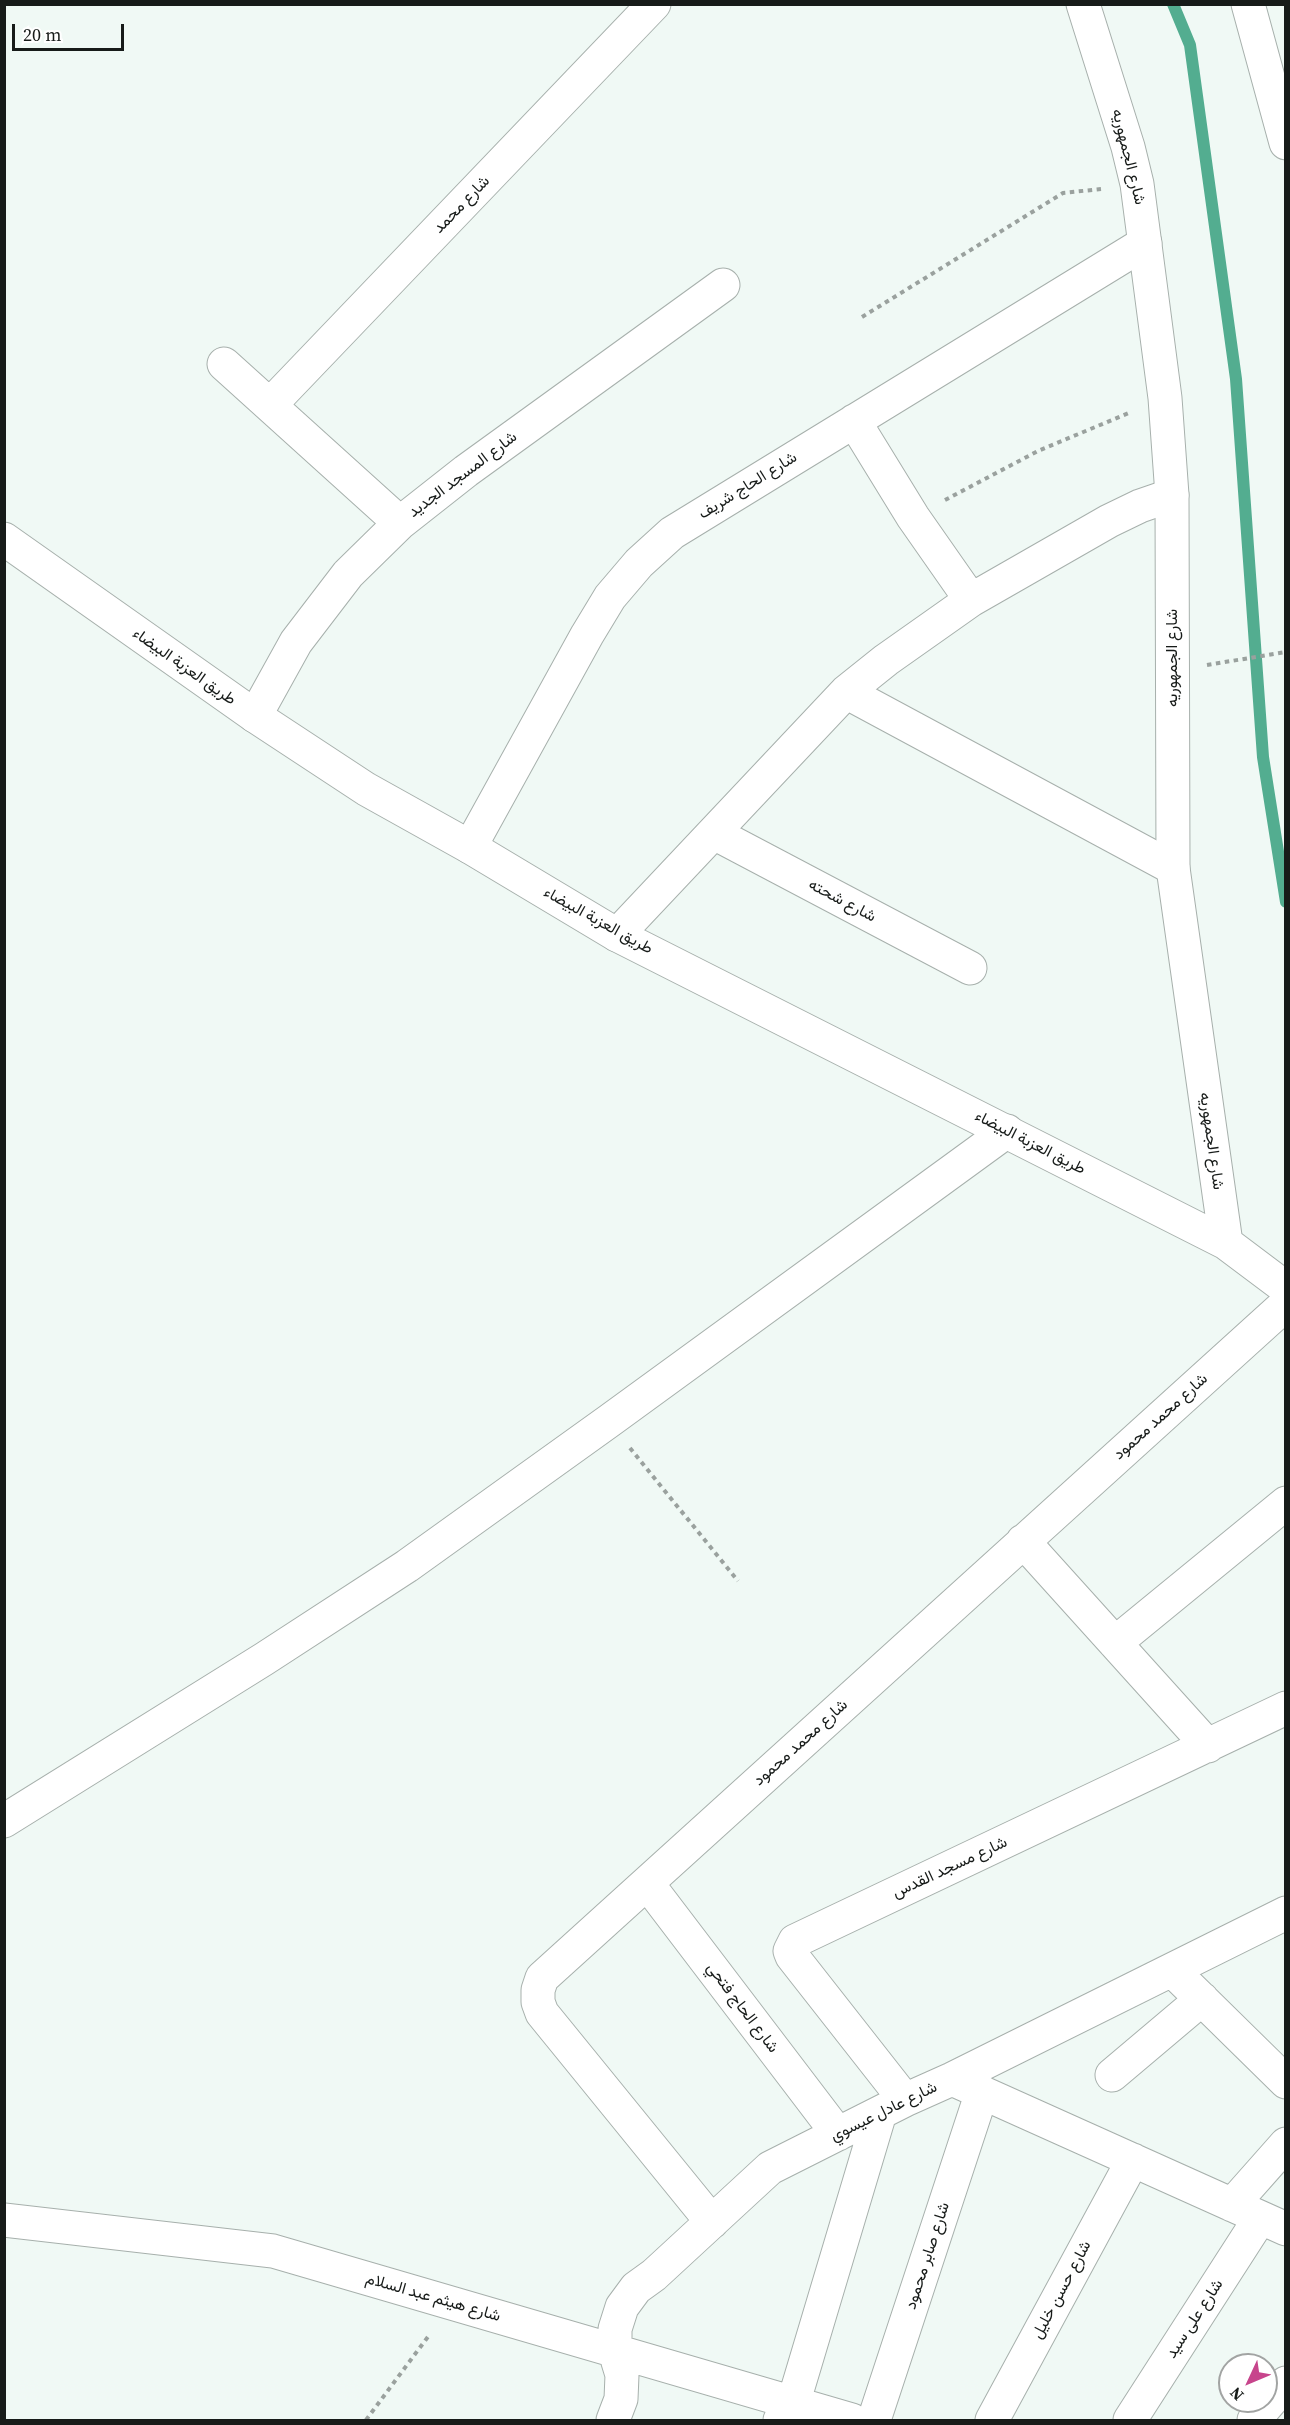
<!DOCTYPE html>
<meta charset="utf-8">
<style>
body{margin:0}
#map{position:relative;width:1290px;height:2425px;overflow:hidden;background:#f0f9f5;font-family:"Source Serif 4",serif}
canvas{display:block}
.frame{position:absolute;inset:0;border:6px solid #171b19;pointer-events:none}
.north{position:absolute;left:1218px;top:2353px;width:60px;height:60px;box-sizing:border-box;background:#fff;border:2px solid #a2a4a3;border-radius:50%;rotate:226deg;font-size:16px;font-weight:700;line-height:24px;text-align:center;color:#171b19}
.north::after{content:'';display:block;margin:auto;width:21px;height:27px;background:#c7458c;clip-path:polygon(50% 0,100% 100%,50% 72%,0 100%)}
.scale{position:absolute;left:12px;top:24px;width:112px;height:27px;box-sizing:border-box;border:3px solid #171b19;border-top:0;padding-left:8px;font-size:18px;line-height:21px;white-space:nowrap;color:#171b19;-webkit-text-stroke:4px #fff;paint-order:stroke}
</style>
<div id="map">
<canvas width="1290" height="2425"></canvas>
<div class="frame"></div>
<div class="north">N</div>
<div class="scale">20 m</div>
</div>
<script>
const context = document.querySelector('canvas').getContext('2d');
context.lineJoin = 'round';
function poly(rows) {
  const path = new Path2D();
  for (const r of rows) {
    path.moveTo(r[0], r[1]);
    for (let i = 2; i < r.length; i += 2) path.lineTo(r[i], r[i + 1]);
  }
  return path;
}
function trace(path, color, width, dash) {
  context.strokeStyle = color;
  context.lineWidth = width;
  context.lineCap = dash ? 'butt' : 'round';
  context.setLineDash(dash || []);
  context.stroke(path);
}
function drawText(font, color, halo, rows, align = 'center') {
  context.font = font + ' "Source Serif 4",Vazirmatn,serif';
  context.lineWidth = 6;
  context.setLineDash([]);
  context.textBaseline = 'middle';
  context.strokeStyle = halo;
  context.fillStyle = color;
  for (const [text, x, y, turn = 0] of rows) {
    context.save();
    context.translate(x, y);
    context.rotate((+turn || 0) * Math.PI / 180);
    context.textAlign = isNaN(turn) ? turn : align;
    if (halo) context.strokeText(text, 0, 0);
    context.fillText(text, 0, 0);
    context.restore();
  }
}
trace(poly([
 [1173,4,1190,45,1236,379,1263,757,1286,902]
]), '#53ad90', 12);
const street = poly([
 [1248,4,1286,143],
 [224,364,400,523],
 [270,405,654,4],
 [854,421,913,517,971,600],
 [846,692,1173,868],
 [255,716,296,642,348,574,400,523,466,471,723,285],
 [714,833,970,968],
 [470,847,587,635,610,597,639,563,672,533,1145,243],
 [617,935,846,692,886,660,971,600,1109,521,1140,506,1172,495],
 [1023,1541,1208,1746],
 [1115,1643,1286,1503],
 [4,1821,264,1659,407,1566,609,1421,1007,1131],
 [647,1883,838,2134],
 [1172,1970,1286,2082],
 [1112,2075,1202,1999],
 [952,2079,1286,2229],
 [905,2100,792,1956,790,1951,795,1941,1286,1708],
 [1232,2205,1286,2144],
 [4,2220,273,2251,852,2420],
 [712,2222,542,2013,538,2002,538,1990,542,1978,1286,1304],
 [613,2420,621,2399,622,2375,615,2352,615,2329,622,2307,636,2288,654,2275,770,2168,905,2100,952,2079,1286,1913],
 [780,2420,793,2404,880,2113],
 [874,2420,982,2092],
 [992,2420,1133,2160],
 [1130,2420,1260,2218],
 [1254,2420,1286,2383]
]);
const secondary = poly([
 [1083,4,1128,147,1137,184,1165,398,1172,495,1173,868,1226,1243],
 [4,539,255,716,366,789,470,847,617,935,1226,1243,1286,1288]
]);
trace(street, '#a7b0ac', 35);
trace(secondary, '#a7b0ac', 35);
trace(poly([
 [862,317,1063,193,1101,189],
 [945,500,1038,451,1131,412],
 [1207,665,1286,652],
 [630,1448,738,1581],
 [366,2420,430,2334]
]), '#9aa19e', 4, [4.5, 4.5]);
trace(street, '#fff', 33);
trace(secondary, '#fff', 33);
drawText('16px', '#171b19', '#fff', [
 ["شارع الجمهوريه",1128,157,76],
 ["شارع محمد",462,205,-46],
 ["شارع المسجد الجديد",463,475,-37],
 ["شارع الحاج شريف",748,486,-32],
 ["شارع الجمهوريه",1173,658,-90],
 ["طريق العزبة البيضاء",184,667,35],
 ["شارع شحته",842,901,28],
 ["طريق العزبة البيضاء",598,921,29],
 ["شارع الجمهوريه",1211,1141,82],
 ["طريق العزبة البيضاء",1030,1143,27],
 ["شارع محمد محمود",1161,1417,-42],
 ["شارع محمد محمود",801,1743,-42],
 ["شارع مسجد القدس",950,1868,-25],
 ["شارع الحاج فتحي",742,2008,53],
 ["شارع عادل عيسوي",884,2112,-26],
 ["شارع صابر محمود",928,2256,-72],
 ["شارع حسن خليل",1062,2290,-62],
 ["شارع هيثم عبد السلام",433,2298,16],
 ["شارع على سيد",1195,2319,-57]
]);
</script>
